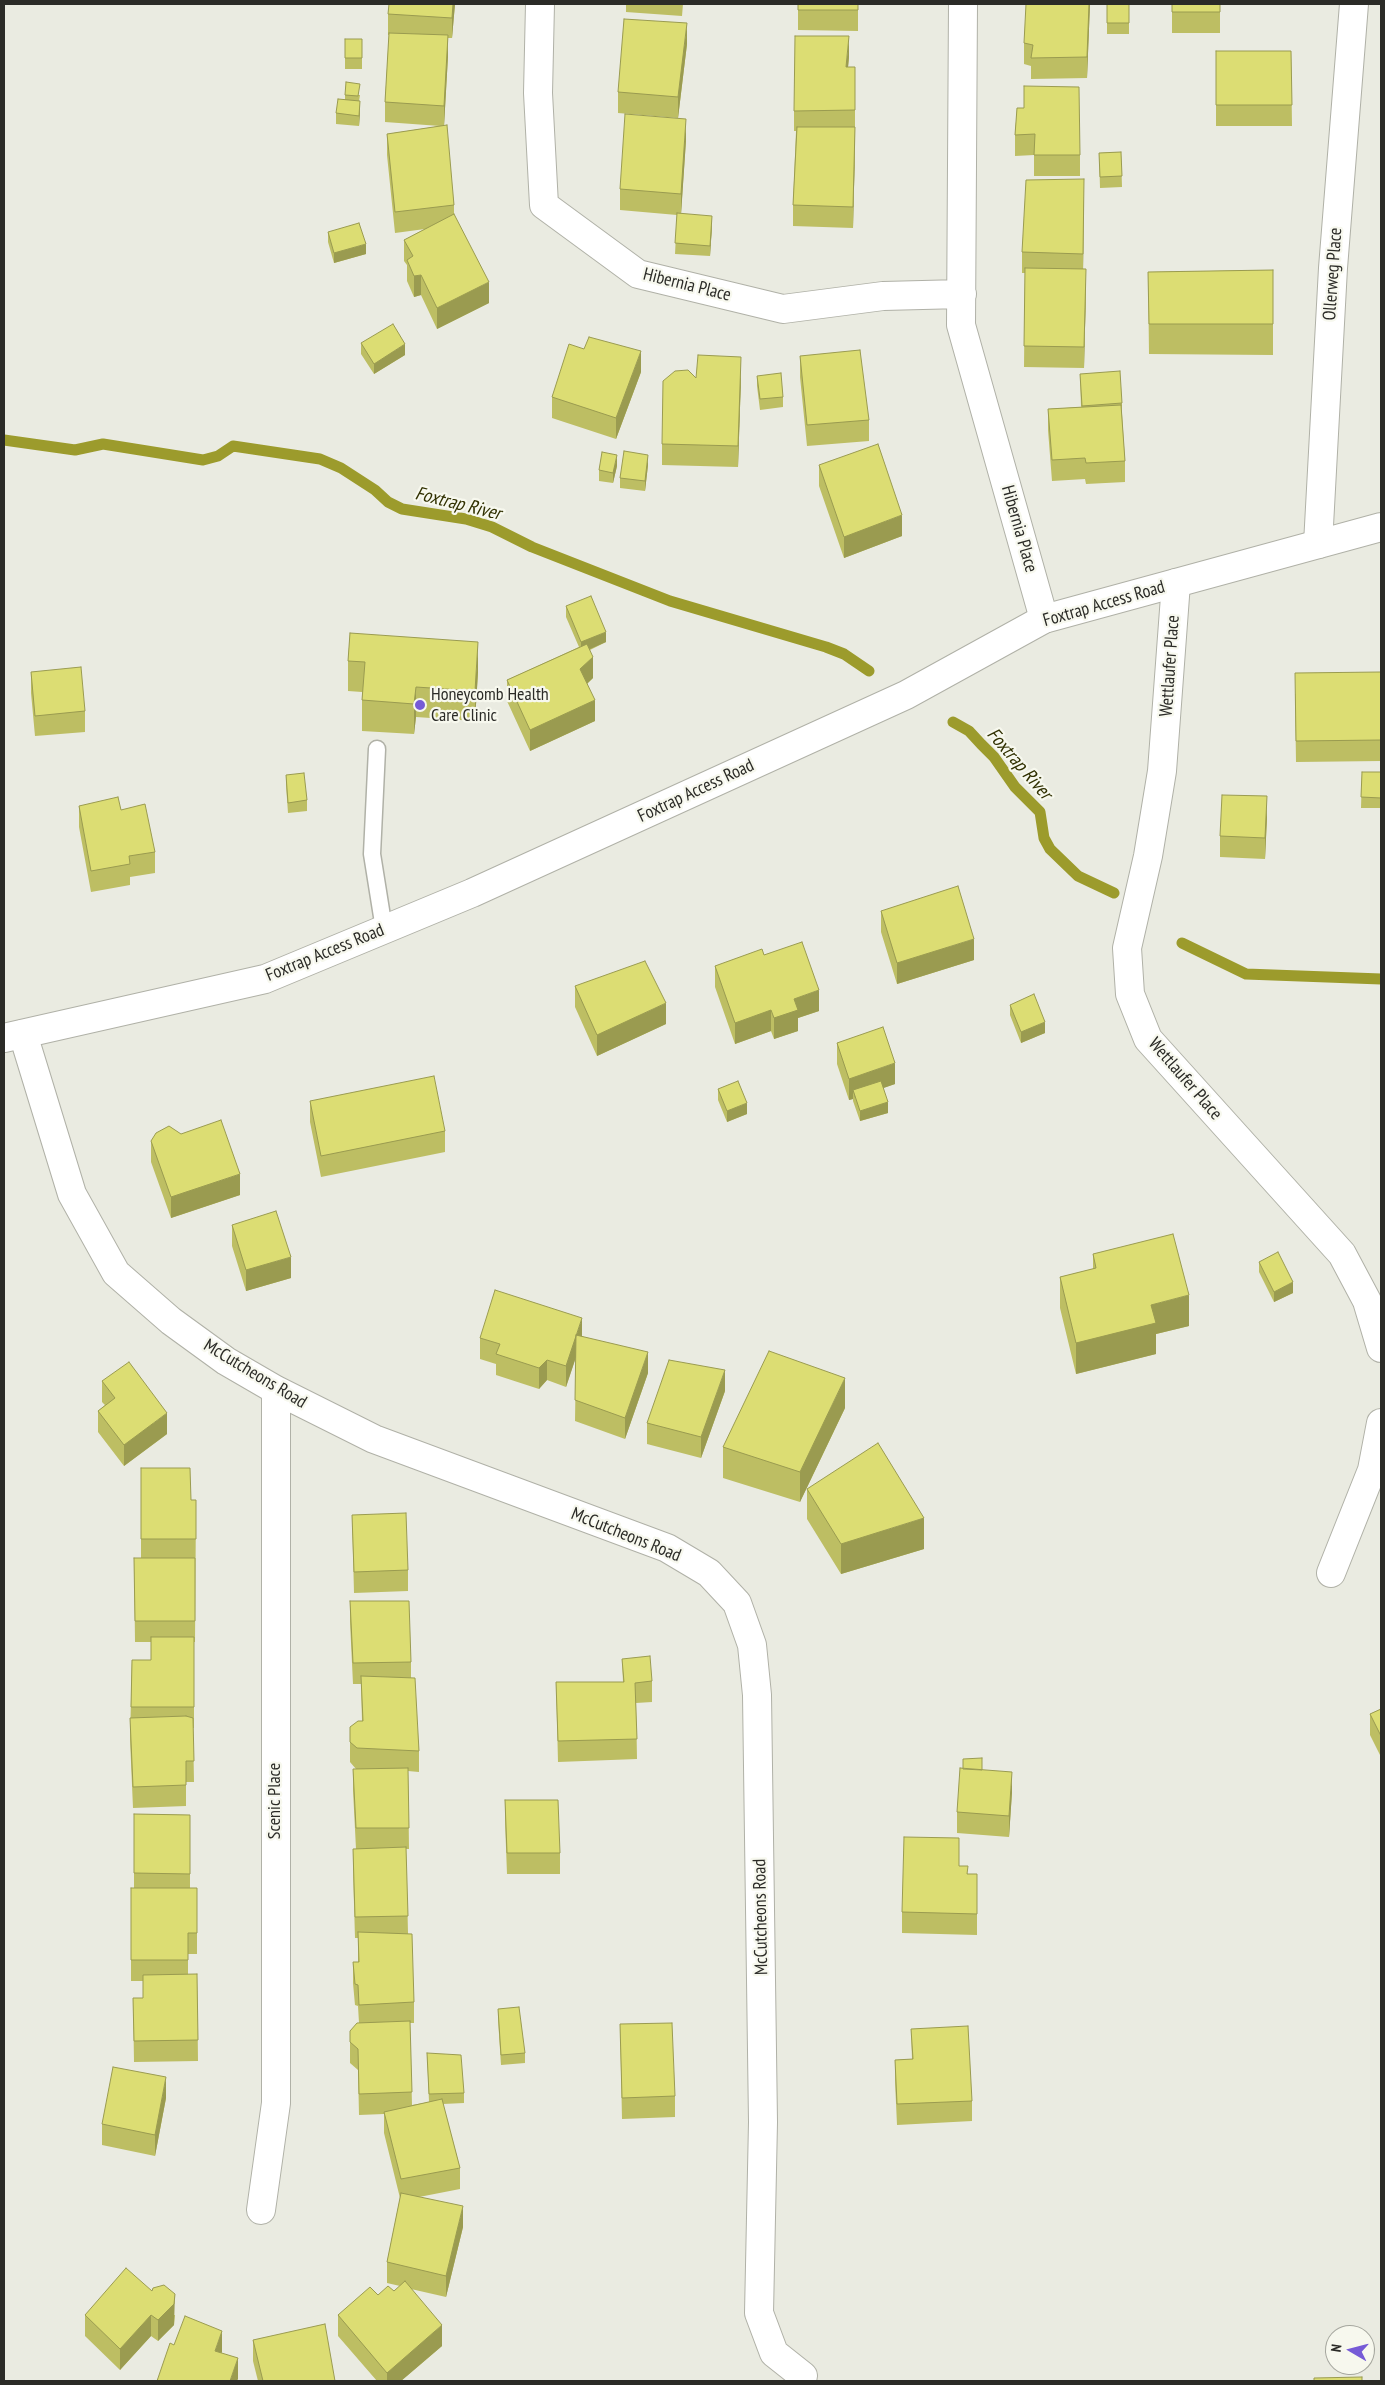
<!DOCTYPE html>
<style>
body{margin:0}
#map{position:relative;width:1385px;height:2385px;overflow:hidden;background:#eaebe1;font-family:"PT Sans Narrow",sans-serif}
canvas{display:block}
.frame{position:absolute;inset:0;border:5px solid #2b2b27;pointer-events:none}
.north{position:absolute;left:1325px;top:2325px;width:50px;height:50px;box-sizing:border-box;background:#f7f8ee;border:1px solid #a5a69e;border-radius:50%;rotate:278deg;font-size:14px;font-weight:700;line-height:20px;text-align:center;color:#2b2b27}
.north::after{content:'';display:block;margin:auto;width:18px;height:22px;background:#765bd6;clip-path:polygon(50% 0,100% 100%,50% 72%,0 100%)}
</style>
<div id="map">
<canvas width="1385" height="2385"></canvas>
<div class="frame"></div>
<div class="north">N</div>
</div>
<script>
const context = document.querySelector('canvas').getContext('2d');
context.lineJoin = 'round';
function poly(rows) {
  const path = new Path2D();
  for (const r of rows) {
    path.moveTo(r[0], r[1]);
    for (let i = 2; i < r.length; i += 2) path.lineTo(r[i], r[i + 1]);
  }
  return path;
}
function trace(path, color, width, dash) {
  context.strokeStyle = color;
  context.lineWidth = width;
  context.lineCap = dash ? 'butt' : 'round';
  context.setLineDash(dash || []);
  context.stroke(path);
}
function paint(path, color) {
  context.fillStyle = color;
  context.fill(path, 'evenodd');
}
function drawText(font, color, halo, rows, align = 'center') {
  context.font = font + ' "PT Sans Narrow",sans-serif';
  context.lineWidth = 4.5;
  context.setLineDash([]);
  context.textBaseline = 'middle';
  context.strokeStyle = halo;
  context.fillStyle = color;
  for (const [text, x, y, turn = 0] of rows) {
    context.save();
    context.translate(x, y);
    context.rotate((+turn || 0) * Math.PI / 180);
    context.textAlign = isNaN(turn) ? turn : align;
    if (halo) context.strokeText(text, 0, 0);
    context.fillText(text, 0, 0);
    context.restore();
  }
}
trace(poly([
 [4,440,75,450,103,444,203,460,218,456,233,446,320,459,341,468,375,490,388,502,402,509,466,519,492,527,532,547,670,601,826,647,844,654,869,671],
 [953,722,969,731,981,744,994,757,1015,787,1040,812,1044,838,1050,849,1078,876,1114,893],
 [1182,943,1246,974,1381,979]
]), '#9c9b2c', 11);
const lane = poly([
 [377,749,372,854,384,929]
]);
const street = poly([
 [540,4,538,93,544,205,638,274,783,309,883,296,962,294],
 [963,4,961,325,1044,619],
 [1318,544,1333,268,1354,4],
 [1176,583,1162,771,1148,856,1127,948,1130,994,1148,1039,1342,1254,1367,1301,1381,1348],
 [23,1034,72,1194,116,1273,171,1321,226,1361,276,1390,374,1439,667,1548,709,1573,737,1603,752,1645,757,1695,763,2122,759,2313,774,2353,803,2376],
 [1331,1573,1372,1470,1381,1423],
 [261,2210,276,2103,276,1390]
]);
const secondary = poly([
 [4,1038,265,979,472,893,906,695,1044,619,1381,527]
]);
trace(lane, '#b0b1a7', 19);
trace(street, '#b0b1a7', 30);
trace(secondary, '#b0b1a7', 30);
trace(lane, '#fff', 16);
trace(street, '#fff', 28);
trace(secondary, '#fff', 28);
paint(poly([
 [455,4,452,38,448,38,448,56,444,126,454,205,454,214,489,303,437,329,421,295,414,297,407,281,407,265,404,261,404,240,425,229,395,233,387,155,387,134,440,126,385,122,385,102,389,35,388,35,388,14],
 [626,4,683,4,682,16,626,12],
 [798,4,858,4,858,31,798,30],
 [1090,4,1087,78,1031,79,1031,66,1024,64,1024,43],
 [1107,4,1129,4,1129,34,1107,34],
 [1172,4,1220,4,1220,33,1172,33],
 [345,39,362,39,362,69,345,69],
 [687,44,678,118,618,113,618,92],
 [1216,51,1291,51,1292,126,1216,126],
 [849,57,848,67,855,67,855,148,853,228,793,226,793,205,796,131,794,131,794,111],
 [345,95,360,95,359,101,360,112,359,126,336,124,336,113,345,100],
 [1017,108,1080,155,1080,176,1034,176,1034,155,1015,156,1015,135],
 [686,140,681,213,712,226,710,256,675,254,677,215,620,210,620,189],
 [1121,152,1122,187,1100,188,1099,153],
 [1084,200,1083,268,1086,289,1084,368,1024,367,1025,273,1022,273,1022,252],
 [328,232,366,254,334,263,328,242],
 [1273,270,1273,355,1149,354,1148,272],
 [361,343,405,355,374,374,361,354],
 [800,356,869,420,869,441,807,446,800,377],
 [641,372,616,439,552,418,552,397],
 [1080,374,1122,403,1122,414,1125,461,1125,482,1086,484,1085,479,1052,481,1048,430,1048,409,1081,407],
 [757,376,783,397,783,407,760,410,757,386],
 [696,378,741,378,738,467,662,465,662,444],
 [648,465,645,491,620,488,620,478],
 [819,465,902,536,844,558,819,486],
 [617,466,613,483,599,481,599,470],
 [566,606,606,642,590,650,593,678,587,684,595,721,530,751,507,701,507,680,579,647,566,617],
 [350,633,478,672,475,721,416,717,414,734,362,731,362,692,348,691,348,661],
 [31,672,85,711,85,732,35,736,31,693],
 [1381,672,1381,761,1296,762,1295,694],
 [1362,772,1381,772,1381,808,1361,808],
 [286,775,307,800,307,811,288,813,286,785],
 [79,806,121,810,155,852,155,873,130,877,130,885,91,892,79,827],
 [1267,817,1265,859,1220,857,1220,836],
 [881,911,974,960,897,984,881,932],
 [764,955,819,1011,798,1018,798,1031,774,1039,771,1031,735,1044,715,987,715,966],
 [575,986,666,1024,597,1056,575,1007],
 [1010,1005,1045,1033,1021,1043,1010,1015],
 [837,1043,895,1084,883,1088,888,1113,860,1121,853,1101,853,1099,849,1100,837,1064],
 [718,1089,747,1114,727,1122,718,1100],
 [310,1101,445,1131,445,1152,321,1177,310,1122],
 [151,1141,240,1195,171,1218,151,1162],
 [232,1225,291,1278,246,1291,232,1246],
 [1093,1254,1189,1326,1156,1334,1156,1354,1076,1374,1060,1308,1060,1277,1093,1269],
 [1259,1262,1293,1293,1274,1302,1259,1272],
 [582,1336,648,1373,625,1439,575,1421,576,1357,566,1387,547,1380,539,1389,496,1375,496,1364,480,1359,480,1338],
 [102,1381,167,1434,124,1466,98,1432,98,1411,105,1405,102,1402],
 [725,1391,701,1458,647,1444,647,1423],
 [845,1408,800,1502,723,1478,723,1447],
 [141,1468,191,1500,196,1500,195,1642,194,1642,194,1728,193,1728,194,1782,186,1782,186,1806,133,1808,130,1739,132,1660,151,1660,151,1642,135,1642,134,1558,141,1558],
 [807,1489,924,1549,841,1574,807,1519],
 [352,1515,408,1570,408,1591,354,1593],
 [350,1601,411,1662,411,1678,419,1751,419,1772,408,1771,409,1849,406,1849,408,1933,414,2002,414,2023,410,2023,412,2105,429,2102,427,2053,464,2093,464,2103,443,2104,460,2168,460,2189,419,2197,463,2227,446,2297,411,2289,442,2346,401,2381,377,2381,338,2336,338,2315,378,2295,394,2291,400,2286,387,2283,387,2262,400,2198,384,2133,384,2114,359,2115,358,2070,350,2063,350,2031,359,2023,358,2006,355,2005,353,1983,353,1962,358,1962,358,1938,355,1938,353,1870,353,1849,356,1849,353,1790,353,1769,356,1769,350,1762,350,1727,362,1721,361,1684,353,1684,350,1622],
 [622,1659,652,1681,652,1702,636,1703,637,1759,558,1762,556,1682,623,1682],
 [1381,1709,1381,1757,1370,1735,1370,1714],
 [982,1770,1012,1792,1009,1837,957,1833,957,1812],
 [505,1800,560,1853,560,1874,507,1874,505,1821],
 [134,1814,190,1815,190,1888,197,1888,197,1954,188,1954,188,1975,197,1974,198,2061,134,2062,133,1998,143,1998,143,1981,131,1981,131,1888,134,1888],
 [959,1866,968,1874,977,1874,977,1935,902,1933,902,1912],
 [498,2009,525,2053,525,2063,501,2065,498,2019],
 [620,2024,675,2096,675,2117,622,2119],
 [911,2029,972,2101,972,2121,897,2125,895,2081,895,2060,912,2059],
 [166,2098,155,2156,102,2145,102,2124],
 [85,2315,175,2315,174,2325,158,2341,151,2336,120,2370,85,2336],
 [253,2340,335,2381,258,2381,253,2361]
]), '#bdbe63');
paint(poly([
 [453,4,455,4,452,38,452,18],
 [1089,4,1090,4,1087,78,1087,57],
 [687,23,687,44,678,118,678,97],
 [448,35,448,56,444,126,444,106],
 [849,36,849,57,846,88,846,67],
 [360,101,360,112,359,126,359,116],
 [686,119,686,140,681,215,681,194],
 [855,127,855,148,853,228,853,207],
 [1084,179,1084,200,1083,275,1083,254],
 [712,216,712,226,710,256,710,246],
 [366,244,366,254,334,263,334,253],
 [1086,269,1086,289,1084,368,1084,347],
 [421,275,421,295,414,297,414,276],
 [489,282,489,303,437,329,437,308],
 [405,344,405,355,374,374,374,364],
 [641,351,641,372,616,439,616,418],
 [741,357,741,378,738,467,738,446],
 [617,455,617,466,613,483,613,473],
 [648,455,648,465,645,491,645,481],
 [902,515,902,536,844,558,844,537],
 [606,632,606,642,581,653,581,642],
 [478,642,478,672,475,721,475,691],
 [593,657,593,678,580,690,580,669],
 [416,687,416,717,414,734,414,704],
 [595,700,595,721,530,751,530,730],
 [1267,796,1267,817,1265,859,1265,838],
 [974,939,974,960,897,984,897,963],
 [819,990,819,1011,798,1018,798,1031,774,1039,774,1018,794,999],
 [666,1003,666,1024,597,1056,597,1035],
 [771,1010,771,1031,735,1044,735,1023],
 [1045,1022,1045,1033,1021,1043,1021,1032],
 [895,1063,895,1084,855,1098,853,1090,853,1099,849,1100,849,1079],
 [888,1102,888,1113,860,1121,860,1111],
 [747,1103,747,1114,727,1122,727,1111],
 [240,1174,240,1195,171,1218,171,1197],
 [291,1257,291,1278,246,1291,246,1270],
 [1293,1282,1293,1293,1274,1302,1274,1292],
 [1189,1295,1189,1326,1156,1334,1156,1354,1076,1374,1076,1343,1151,1305],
 [582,1318,582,1339,566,1387,566,1366],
 [648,1352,648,1373,625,1439,625,1418],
 [547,1360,547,1380,539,1389,539,1368],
 [725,1370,725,1391,701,1458,701,1437],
 [845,1378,845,1408,800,1502,800,1472],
 [167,1413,167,1434,124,1466,124,1445],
 [924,1518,924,1549,841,1574,841,1544],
 [1012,1772,1012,1792,1009,1837,1009,1816],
 [166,2077,166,2098,155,2156,155,2135],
 [463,2206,463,2227,446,2297,446,2276],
 [175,2294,174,2325,158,2341,158,2320],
 [151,2315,151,2336,120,2370,120,2349],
 [442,2325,442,2346,401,2381,387,2381,387,2373],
 [222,2331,222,2352,215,2372,215,2351],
 [238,2358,238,2379,237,2381,230,2381]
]), '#9a9b50');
const building = poly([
 [389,4,453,4,452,18,388,14,389,4],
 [798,4,858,4,858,10,798,10,798,4],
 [1026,4,1089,4,1087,57,1031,58,1033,45,1024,43,1026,4],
 [1107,4,1129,4,1129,23,1107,23,1107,4],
 [1172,4,1220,4,1220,12,1172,12,1172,4],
 [624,19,687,23,678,97,618,92,624,19],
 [389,33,448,35,444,106,385,102,389,33],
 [795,36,849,36,846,67,855,67,855,110,794,111,795,36],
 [345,39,362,39,362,58,345,58,345,39],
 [1216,51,1291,51,1292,105,1216,105,1216,51],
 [346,82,360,84,358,96,345,95,346,82],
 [1024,86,1079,87,1080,155,1034,155,1035,134,1015,135,1017,108,1024,108,1024,86],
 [338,99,360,101,359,116,336,113,338,99],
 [625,114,686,119,681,194,620,189,625,114],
 [447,125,454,205,395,212,387,134,447,125],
 [797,127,855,127,853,207,793,205,797,127],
 [1121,152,1122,176,1100,177,1099,153,1121,152],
 [1084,179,1083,254,1022,252,1026,180,1084,179],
 [677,213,712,216,710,246,675,243,677,213],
 [454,214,489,282,437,308,421,275,414,276,407,260,413,256,404,240,454,214],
 [359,223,366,244,334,253,328,232,359,223],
 [1025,268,1086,269,1084,347,1024,346,1025,268],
 [1273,270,1273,324,1149,324,1148,272,1273,270],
 [393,324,405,344,374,364,361,343,393,324],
 [589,337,641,351,616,418,552,397,569,344,584,349,589,337],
 [860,350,869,420,807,425,800,356,860,350],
 [698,355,741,357,738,446,662,444,663,381,675,371,688,370,696,378,698,355],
 [1120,371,1122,403,1082,406,1080,374,1120,371],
 [781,373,783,397,760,399,757,376,781,373],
 [1121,405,1125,461,1086,463,1085,458,1052,460,1048,409,1121,405],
 [878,444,902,515,844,537,819,465,878,444],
 [624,451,648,455,645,481,620,478,624,451],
 [602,452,617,455,613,473,599,470,602,452],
 [591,596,606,632,581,642,566,606,591,596],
 [350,633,478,642,475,691,416,687,414,704,362,700,365,662,348,661,350,633],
 [587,644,593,657,580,669,595,700,530,730,507,680,587,644],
 [81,667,85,711,35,716,31,672,81,667],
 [1381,672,1381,740,1296,741,1295,673,1381,672],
 [1362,772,1381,772,1381,798,1361,797,1362,772],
 [304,773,307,800,288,803,286,775,304,773],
 [1222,795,1267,796,1265,838,1220,836,1222,795],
 [118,797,121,810,145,804,155,852,129,856,130,864,91,871,79,806,118,797],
 [958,886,974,939,897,963,881,911,958,886],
 [802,942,819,990,794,999,798,1010,774,1018,771,1010,735,1023,715,966,762,949,764,955,802,942],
 [645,961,666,1003,597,1035,575,986,645,961],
 [1034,994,1045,1022,1021,1032,1010,1005,1034,994],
 [883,1027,895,1063,849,1079,837,1043,883,1027],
 [434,1076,445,1131,321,1156,310,1101,434,1076],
 [738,1081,747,1103,727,1111,718,1089,738,1081],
 [881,1081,888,1102,860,1111,853,1090,881,1081],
 [221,1120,240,1174,171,1197,151,1141,156,1133,169,1126,181,1134,221,1120],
 [276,1211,291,1257,246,1270,232,1225,276,1211],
 [1173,1234,1189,1295,1151,1305,1156,1323,1076,1343,1060,1277,1096,1268,1093,1254,1173,1234],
 [1278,1252,1293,1282,1274,1292,1259,1262,1278,1252],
 [495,1290,582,1318,566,1366,547,1360,539,1368,496,1354,500,1344,480,1338,495,1290],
 [576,1335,648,1352,625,1418,575,1400,576,1335],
 [769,1351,845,1378,800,1472,723,1447,769,1351],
 [669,1360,725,1370,701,1437,647,1423,669,1360],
 [129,1362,167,1413,124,1445,98,1411,115,1398,102,1381,129,1362],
 [878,1443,924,1518,841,1544,807,1489,878,1443],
 [141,1468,190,1468,191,1500,196,1500,196,1539,141,1539,141,1468],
 [406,1513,408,1570,354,1572,352,1515,406,1513],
 [134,1558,195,1558,195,1621,135,1621,134,1558],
 [350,1601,409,1601,411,1662,353,1663,350,1601],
 [151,1637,194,1637,194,1707,131,1707,132,1660,151,1660,151,1637],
 [650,1656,652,1681,635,1683,637,1739,558,1741,556,1682,624,1682,622,1659,650,1656],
 [361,1676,415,1678,419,1751,357,1748,350,1742,350,1727,358,1721,363,1721,361,1676],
 [1381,1709,1381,1736,1370,1714,1381,1709],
 [186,1716,193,1718,194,1761,186,1761,186,1785,133,1787,130,1718,186,1716],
 [982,1758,982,1770,963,1769,963,1759,982,1758],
 [408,1768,409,1828,356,1828,353,1769,408,1768],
 [960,1768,1012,1772,1009,1816,957,1812,960,1768],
 [505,1800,558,1800,560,1853,507,1853,505,1800],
 [134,1814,190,1815,190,1874,134,1873,134,1814],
 [904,1837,959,1838,959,1866,968,1866,967,1874,977,1874,977,1914,902,1912,904,1837],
 [406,1847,408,1916,355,1917,353,1849,406,1847],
 [131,1888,197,1888,197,1933,188,1933,188,1960,131,1960,131,1888],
 [358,1932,412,1934,414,2002,359,2005,358,1985,355,1984,353,1962,359,1962,358,1932],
 [197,1974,198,2040,134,2041,133,1998,143,1998,143,1975,197,1974],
 [519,2007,525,2053,501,2055,498,2009,519,2007],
 [410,2021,412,2092,359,2094,358,2049,350,2042,350,2031,357,2023,410,2021],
 [672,2023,675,2096,622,2098,620,2024,672,2023],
 [968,2026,972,2101,897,2104,895,2060,913,2059,911,2029,968,2026],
 [427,2053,461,2055,464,2093,429,2094,427,2053],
 [113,2067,166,2077,155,2135,102,2124,113,2067],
 [442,2099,460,2168,401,2179,384,2112,442,2099],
 [401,2193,463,2206,446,2276,387,2262,401,2193],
 [126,2268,152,2291,153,2288,164,2285,175,2294,174,2304,158,2320,151,2315,120,2349,85,2315,126,2268],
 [405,2281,442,2325,387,2373,338,2315,370,2287,378,2295,388,2286,394,2291,405,2281],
 [185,2316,222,2331,215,2351,238,2358,230,2381,157,2381,170,2343,174,2345,185,2316],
 [325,2324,335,2381,263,2381,253,2340,325,2324],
 [1362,2377,1362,2381,1314,2381,1314,2378,1362,2377]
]);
paint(building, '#dcdd73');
trace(building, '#9a9b50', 1);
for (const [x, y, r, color] of [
 [420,705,6,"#765bd6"]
]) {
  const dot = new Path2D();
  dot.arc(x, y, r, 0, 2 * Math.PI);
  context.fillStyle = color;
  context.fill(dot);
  trace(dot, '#f7f8ee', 2);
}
drawText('18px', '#2b2b27', '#f7f8ee', [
 ["Ollerweg Place",1333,274,-86],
 ["Hibernia Place",687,285,14],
 ["Hibernia Place",1019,529,74],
 ["Foxtrap Access Road",1104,604,-16],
 ["Wettlaufer Place",1170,666,-86],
 ["Foxtrap Access Road",696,791,-25],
 ["Foxtrap Access Road",325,953,-22],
 ["Wettlaufer Place",1185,1079,49],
 ["McCutcheons Road",255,1374,31],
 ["McCutcheons Road",626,1535,22],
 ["Scenic Place",275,1801,-90],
 ["McCutcheons Road",761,1917,-91]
]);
drawText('18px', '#2b2b27', '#f7f8ee', [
 ["Honeycomb Health",431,695],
 ["Care Clinic",431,716]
], 'left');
drawText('italic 19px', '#303001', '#f7f8ee', [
 ["Foxtrap River",458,504,14],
 ["Foxtrap River",1019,764,49]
]);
</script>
